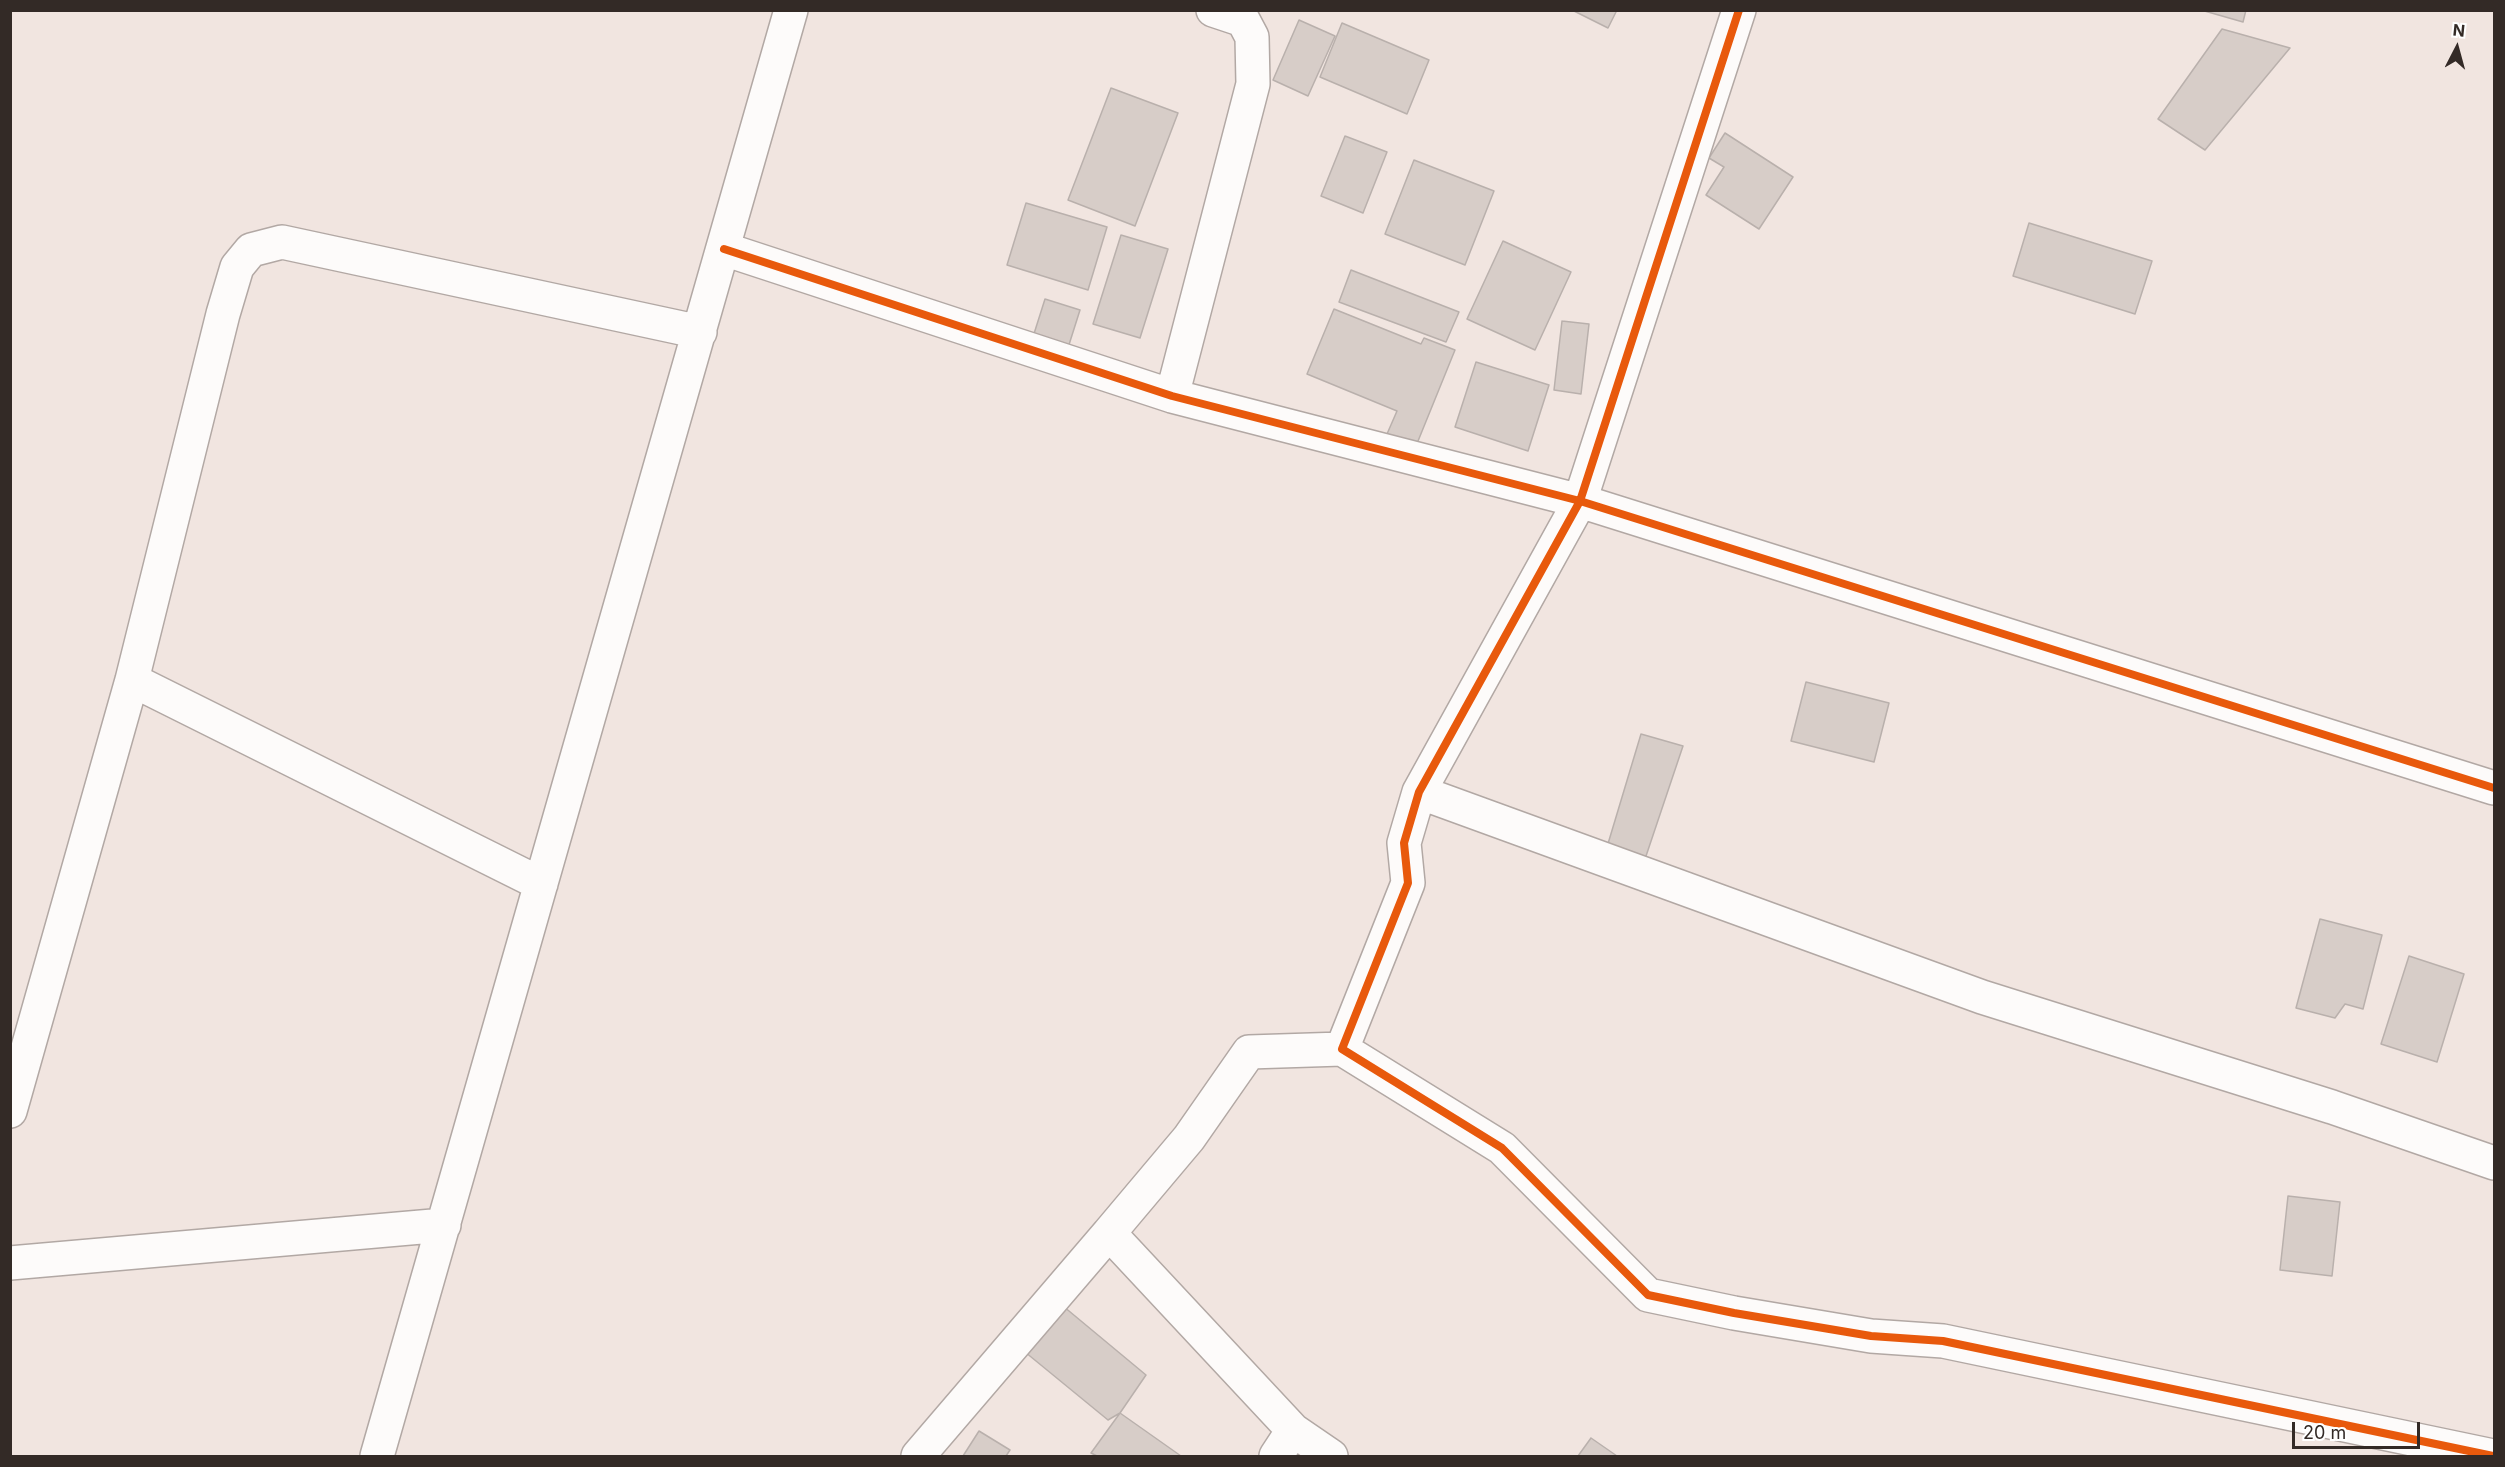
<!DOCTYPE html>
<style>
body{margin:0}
#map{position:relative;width:2505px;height:1467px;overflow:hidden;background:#f1e5e0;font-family:Inter,sans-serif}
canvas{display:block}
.frame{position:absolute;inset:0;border:12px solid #332a26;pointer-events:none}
.north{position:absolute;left:2427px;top:18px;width:60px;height:60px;-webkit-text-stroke:4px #fff;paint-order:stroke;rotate:6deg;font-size:16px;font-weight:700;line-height:24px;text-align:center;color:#332a26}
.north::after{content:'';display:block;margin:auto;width:21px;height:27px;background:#332a26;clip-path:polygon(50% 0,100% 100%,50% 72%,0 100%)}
.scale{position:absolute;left:2292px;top:1422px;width:128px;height:27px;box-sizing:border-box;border:3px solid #332a26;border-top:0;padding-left:8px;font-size:18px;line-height:21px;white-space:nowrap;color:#332a26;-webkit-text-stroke:4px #fff;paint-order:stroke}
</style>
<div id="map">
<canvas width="2505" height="1467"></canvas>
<div class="frame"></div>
<div class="north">N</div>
<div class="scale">20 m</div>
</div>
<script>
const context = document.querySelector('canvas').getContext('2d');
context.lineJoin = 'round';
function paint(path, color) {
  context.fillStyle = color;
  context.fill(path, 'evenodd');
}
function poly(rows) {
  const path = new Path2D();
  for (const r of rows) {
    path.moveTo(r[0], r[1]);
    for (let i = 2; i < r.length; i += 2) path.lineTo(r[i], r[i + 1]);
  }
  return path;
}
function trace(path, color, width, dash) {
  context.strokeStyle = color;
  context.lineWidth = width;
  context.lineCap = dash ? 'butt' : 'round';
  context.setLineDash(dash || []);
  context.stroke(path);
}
const building = poly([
 [1572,10,1617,10,1608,28,1572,10],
 [2201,10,2246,10,2243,22,2201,10],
 [1299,20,1335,36,1308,96,1273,80,1299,20],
 [1342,23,1429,60,1407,114,1320,77,1342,23],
 [2222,29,2290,48,2205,150,2158,119,2222,29],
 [1111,88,1178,113,1135,226,1068,200,1111,88],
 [1725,133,1793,177,1759,229,1706,195,1724,167,1709,158,1725,133],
 [1345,136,1387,152,1363,213,1321,196,1345,136],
 [1414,160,1494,191,1465,265,1385,234,1414,160],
 [1026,203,1107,227,1088,290,1007,265,1026,203],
 [2029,223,2152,261,2135,314,2013,276,2029,223],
 [1121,235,1168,249,1140,338,1093,324,1121,235],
 [1503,241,1571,272,1535,350,1467,319,1503,241],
 [1351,270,1459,312,1446,342,1339,302,1351,270],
 [1045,299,1080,310,1067,351,1032,340,1045,299],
 [1334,309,1421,344,1424,338,1455,350,1416,446,1387,434,1397,411,1307,374,1334,309],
 [1562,321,1589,324,1581,394,1554,390,1562,321],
 [1476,362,1549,385,1528,451,1455,427,1476,362],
 [1806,682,1889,703,1874,762,1791,741,1806,682],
 [1641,734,1683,746,1644,862,1607,847,1641,734],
 [2320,919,2382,935,2363,1009,2345,1004,2335,1018,2296,1008,2320,919],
 [2409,956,2464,974,2437,1062,2381,1044,2409,956],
 [2288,1196,2340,1202,2332,1276,2280,1270,2288,1196],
 [1063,1306,1146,1375,1120,1413,1108,1420,1025,1352,1063,1306],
 [1120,1413,1181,1456,1097,1456,1091,1453,1120,1413],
 [979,1431,1010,1450,1006,1456,963,1456,979,1431],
 [1591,1438,1617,1456,1578,1456,1591,1438]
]);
paint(building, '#d7cdc8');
trace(building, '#b9b0ac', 1.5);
const street = poly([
 [1739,10,1580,501,1419,792,1404,843,1408,883,1342,1049,1502,1148,1648,1295,1734,1313,1871,1336,1943,1341,2493,1456],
 [724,249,1172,396,1580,501,2494,788],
 [1172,396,1253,84,1252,37,1243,20,1213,10],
 [132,680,541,884],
 [1419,792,1982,997,2332,1107,2494,1163],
 [10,1111,132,680,223,314,237,267,251,250,282,242,700,332],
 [1109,1233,1189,1138,1249,1052,1342,1049],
 [10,1263,444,1225],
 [377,1456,791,10],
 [918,1456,1109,1233,1293,1430,1331,1456],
 [1276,1456,1293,1430]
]);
trace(street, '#b2a8a4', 36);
trace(street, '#fdfbfa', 33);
trace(poly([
 [1739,10,1580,501,1419,792,1404,843,1408,883,1342,1049,1502,1148,1648,1295,1734,1313,1871,1336,1943,1341,2493,1456],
 [724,249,1172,396,1580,501,2494,788]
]), '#e8590c', 8);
</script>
